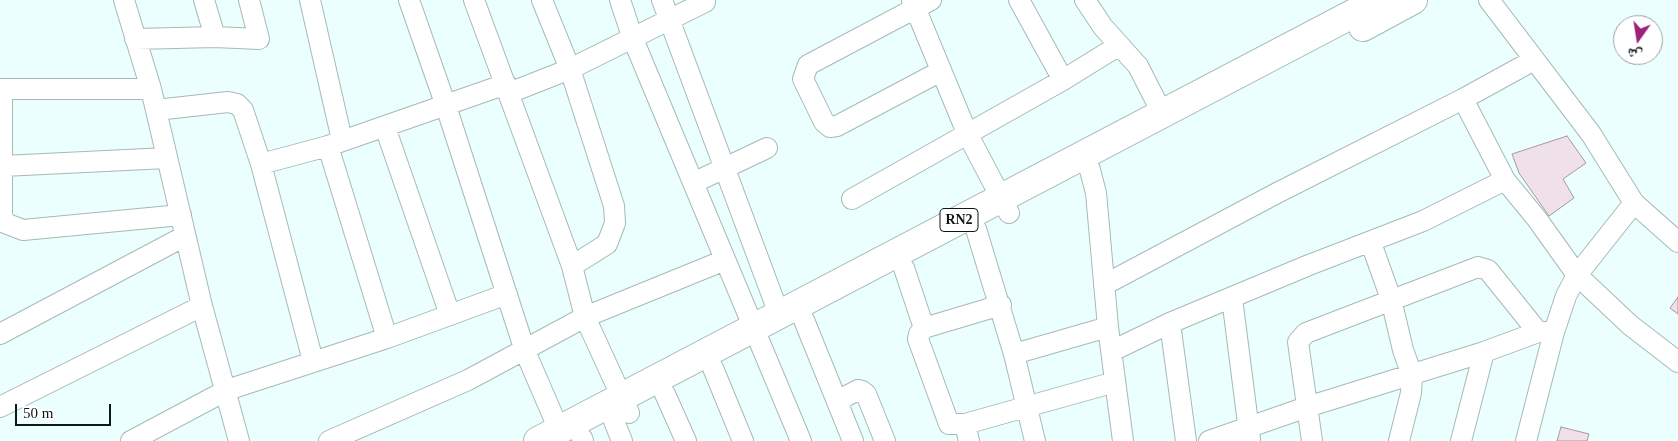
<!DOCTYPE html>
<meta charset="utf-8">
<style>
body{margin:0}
#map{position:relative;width:1678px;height:441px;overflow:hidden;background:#ebffff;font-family:"Times New Roman","Noto Naskh Arabic",serif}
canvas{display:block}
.north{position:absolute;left:1613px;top:15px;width:50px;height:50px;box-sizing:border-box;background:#fff;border:1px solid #9fa2a2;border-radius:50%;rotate:193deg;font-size:14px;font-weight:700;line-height:20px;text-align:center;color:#101717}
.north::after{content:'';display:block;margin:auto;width:18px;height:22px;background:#9c2178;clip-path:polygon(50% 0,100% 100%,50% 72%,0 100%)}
.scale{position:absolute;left:15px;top:404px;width:96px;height:22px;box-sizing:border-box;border:2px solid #101717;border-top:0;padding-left:6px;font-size:15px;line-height:18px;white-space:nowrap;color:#101717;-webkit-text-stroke:4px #fff;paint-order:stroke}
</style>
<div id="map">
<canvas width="1678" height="441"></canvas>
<div class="north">ش</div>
<div class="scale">50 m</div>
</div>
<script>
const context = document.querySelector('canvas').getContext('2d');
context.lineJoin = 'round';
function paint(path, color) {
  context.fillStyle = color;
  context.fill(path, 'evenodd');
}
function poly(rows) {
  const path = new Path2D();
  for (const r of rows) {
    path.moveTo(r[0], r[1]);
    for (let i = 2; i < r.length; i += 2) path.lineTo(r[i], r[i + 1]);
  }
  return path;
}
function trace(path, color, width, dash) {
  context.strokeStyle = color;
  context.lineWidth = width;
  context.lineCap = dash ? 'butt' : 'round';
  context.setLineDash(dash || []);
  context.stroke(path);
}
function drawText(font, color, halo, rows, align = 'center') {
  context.font = font + ' "Times New Roman",serif';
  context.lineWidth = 4;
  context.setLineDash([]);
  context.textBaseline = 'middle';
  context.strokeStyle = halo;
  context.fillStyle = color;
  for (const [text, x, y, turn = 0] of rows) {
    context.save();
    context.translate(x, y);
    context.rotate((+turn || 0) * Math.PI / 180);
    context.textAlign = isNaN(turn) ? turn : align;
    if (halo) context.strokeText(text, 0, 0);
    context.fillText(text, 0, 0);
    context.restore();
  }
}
const building = poly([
 [1567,136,1586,163,1563,179,1574,198,1549,216,1519,173,1512,154,1567,136],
 [1678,297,1678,314,1670,308,1678,297],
 [1561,427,1589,434,1587,441,1557,441,1561,427]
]);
paint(building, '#f0e1e9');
trace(building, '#a798a0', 1);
const minor = poly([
 [124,0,151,89,202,306,239,441],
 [204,0,215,37],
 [310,0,342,140],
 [409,0,446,106,525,351,559,430],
 [474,0,572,266,585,317,629,413],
 [542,0,570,69,614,206,615,223,607,244,572,266],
 [620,0,633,39,801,441],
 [662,0,779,314],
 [912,0,967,133,1009,213],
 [931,0,808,65,803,79,824,122,830,127,837,126,941,71],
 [1019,0,1063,80],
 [1085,0,1103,27,1138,66,1162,113],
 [1489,0,1591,134,1634,203,1678,242],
 [135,39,215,37,259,39,249,0],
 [0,89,151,89],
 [2,89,2,215,5,223,23,230,181,215],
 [509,93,570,69,705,2],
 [1463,99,1505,180,1537,219,1577,275,1630,325,1678,362],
 [156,110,228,102,237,104,243,110,261,164,313,361],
 [385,127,450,315],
 [328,146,387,338],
 [1083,156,1090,170,1096,193,1108,327,1123,441],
 [261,164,328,146,506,84],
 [3,166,167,158],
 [693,183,767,148],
 [852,199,1063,80,1118,46],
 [976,229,1014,354,1035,441],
 [1371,243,1391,299,1403,350,1412,375,1411,393,1399,441],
 [904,268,924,328],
 [1104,285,1277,193,1463,99,1534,60],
 [1232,298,1250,439],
 [1001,305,924,328,919,334,918,339,949,424,965,424,1115,382],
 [804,320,853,441],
 [1170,323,1186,441],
 [0,334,185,236],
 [1112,351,1170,323,1309,265,1423,221,1505,180],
 [1014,354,1108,327],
 [713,368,743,441],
 [665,394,686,441],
 [837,401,858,390,862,391,866,394,885,441],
 [0,407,202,306],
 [614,421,622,441],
 [965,424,969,441],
 [582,438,583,441],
 [131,441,227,390,387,338,507,294],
 [329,441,468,380,585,317,725,260],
 [1209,441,1307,407,1484,352,1538,332,1554,332],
 [1312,441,1298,342,1306,333,1478,267,1488,270,1538,332],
 [1461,441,1484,352],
 [1526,441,1554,332,1566,296,1577,275,1634,203]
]);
const highway = poly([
 [1363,27,1413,0],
 [538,441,1379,0]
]);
trace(minor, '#a6b9b8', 22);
trace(highway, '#a6b9b8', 30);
trace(minor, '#fff', 20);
trace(highway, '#fff', 28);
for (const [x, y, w] of [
 [959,220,38]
]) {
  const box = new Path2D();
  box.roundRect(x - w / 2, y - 11.5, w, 23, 4);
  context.fillStyle = '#fff';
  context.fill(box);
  trace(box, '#101717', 1);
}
drawText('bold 14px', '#101717', null, [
 ["RN2",959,220]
]);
</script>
